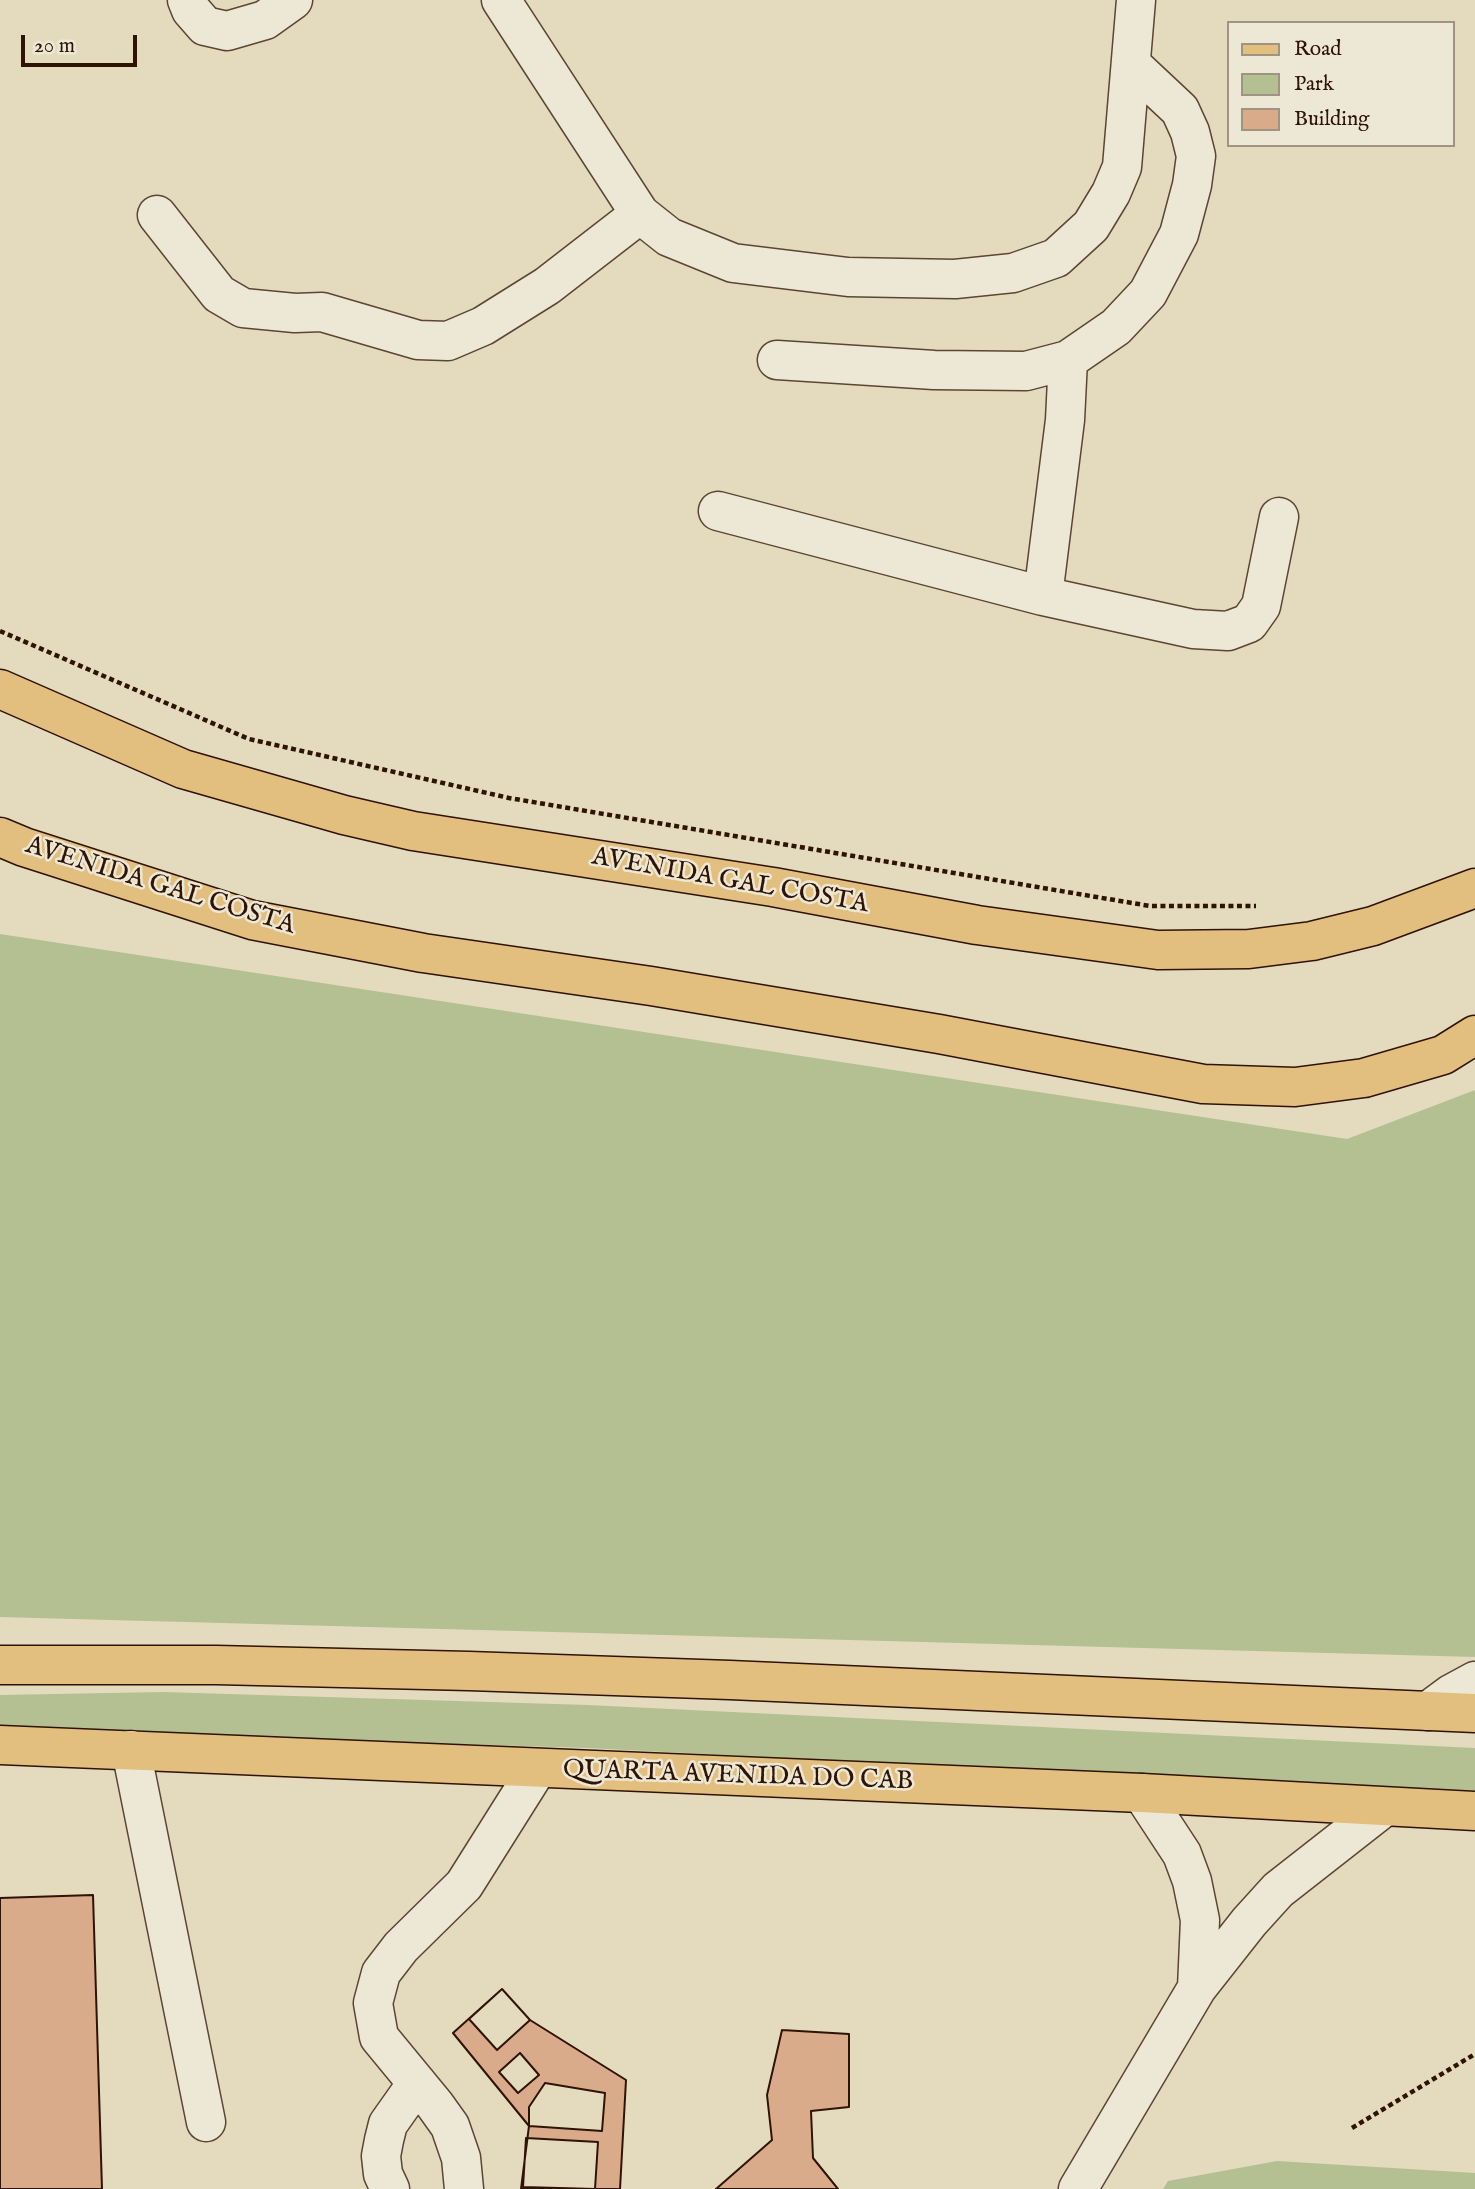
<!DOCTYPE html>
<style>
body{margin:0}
#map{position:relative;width:1475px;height:2189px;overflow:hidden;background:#e4dbbe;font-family:"IM FELL English",serif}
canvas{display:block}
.legend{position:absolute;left:1227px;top:21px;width:228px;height:126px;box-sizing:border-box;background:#ede8d5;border:2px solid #a19382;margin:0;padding:9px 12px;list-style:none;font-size:21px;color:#2f1305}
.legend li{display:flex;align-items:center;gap:14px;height:35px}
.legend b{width:35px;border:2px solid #a19382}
.scale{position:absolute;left:21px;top:35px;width:116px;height:32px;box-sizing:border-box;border:4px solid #2f1305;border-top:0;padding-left:9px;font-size:21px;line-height:24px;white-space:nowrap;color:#2f1305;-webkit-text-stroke:5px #ede8d5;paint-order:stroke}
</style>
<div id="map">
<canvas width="1475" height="2189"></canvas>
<ul class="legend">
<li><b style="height:9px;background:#e2be7f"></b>Road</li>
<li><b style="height:19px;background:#b4c092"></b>Park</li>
<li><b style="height:19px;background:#daab8a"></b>Building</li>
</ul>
<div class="scale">20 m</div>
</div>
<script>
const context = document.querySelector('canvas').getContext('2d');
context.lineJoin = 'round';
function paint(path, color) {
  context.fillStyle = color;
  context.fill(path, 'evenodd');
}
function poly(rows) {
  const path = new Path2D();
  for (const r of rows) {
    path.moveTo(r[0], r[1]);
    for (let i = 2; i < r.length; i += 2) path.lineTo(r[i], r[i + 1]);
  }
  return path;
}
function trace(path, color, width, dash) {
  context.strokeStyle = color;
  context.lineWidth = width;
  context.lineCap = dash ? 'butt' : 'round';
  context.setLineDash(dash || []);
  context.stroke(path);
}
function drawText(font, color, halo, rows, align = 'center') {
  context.font = font + ' "IM FELL English",serif';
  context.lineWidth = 5;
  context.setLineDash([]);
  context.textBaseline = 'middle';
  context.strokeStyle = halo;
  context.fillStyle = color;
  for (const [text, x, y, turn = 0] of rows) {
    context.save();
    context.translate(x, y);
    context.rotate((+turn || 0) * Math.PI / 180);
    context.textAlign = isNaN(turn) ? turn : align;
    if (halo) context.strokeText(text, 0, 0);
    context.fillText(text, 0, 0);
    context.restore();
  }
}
paint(poly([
 [0,934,1347,1139,1475,1090,1475,1657,0,1617],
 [163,1692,588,1705,1475,1748,1475,1793,587,1748,0,1730,0,1695],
 [1277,2161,1475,2173,1475,2189,1163,2189,1168,2181]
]), '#b4c092');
const building = poly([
 [93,1895,102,2189,0,2189,0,1898,93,1895],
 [502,1989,530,2020,497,2050,469,2019,502,1989],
 [502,1989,530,2020,626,2080,620,2189,521,2189,529,2126,453,2033,502,1989],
 [782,2030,849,2034,849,2107,811,2111,813,2158,838,2189,716,2189,772,2140,767,2095,782,2030],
 [520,2053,539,2075,518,2093,499,2072,520,2053],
 [545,2083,605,2093,602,2131,529,2126,529,2107,545,2083],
 [526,2138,598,2142,595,2189,523,2187,526,2138]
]);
paint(building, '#daab8a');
trace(building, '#2f1305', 2);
const minor = poly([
 [187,0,191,10,205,26,227,31,265,20,293,0],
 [501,0,640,214,669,237,733,263,848,277,955,279,1013,273,1056,258,1091,226,1111,193,1122,167,1136,0],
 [157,215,219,294,243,308,295,313,322,312,418,340,448,341,483,326,547,286,640,214],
 [777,360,934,370,1026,371,1068,360,1116,327,1148,293,1179,234,1192,185,1196,156,1190,132,1180,110,1132,65],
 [718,511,1043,596,1193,629,1228,631,1249,623,1261,606,1279,517],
 [1043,596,1065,420,1068,360],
 [1428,1711,1451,1694,1475,1681],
 [131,1750,206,2122],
 [1142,1793,1182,1854,1192,1881,1200,1920,1197,1988],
 [390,2189,383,2174,381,2156,384,2140,388,2124,417,2083],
 [464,2189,461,2158,450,2126,435,2105,379,2037,373,2003,381,1973,401,1947,464,1885,537,1769],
 [1078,2189,1197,1988,1249,1922,1278,1890,1384,1807]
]);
const major = poly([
 [0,689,183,769,344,815,413,831,773,887,977,925,1158,950,1249,949,1312,941,1373,926,1475,888],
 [0,837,24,847,252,920,423,953,651,986,939,1034,1203,1084,1295,1087,1364,1078,1443,1055,1475,1035],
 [0,1665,216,1665,469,1671,730,1680,1475,1713],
 [0,1745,1142,1793,1475,1811]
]);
trace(minor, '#5c4533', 41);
trace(major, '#2f1305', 41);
trace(poly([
 [0,631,249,739,509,798,1150,906,1256,906],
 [1352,2128,1475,2054]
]), '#2f1305', 4.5, [5, 3.5]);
trace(minor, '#ede8d5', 38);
trace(major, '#e2be7f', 38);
drawText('26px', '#2f1305', '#ede8d5', [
 ["AVENIDA GAL COSTA",730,882,10],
 ["AVENIDA GAL COSTA",160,887,17],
 ["QUARTA AVENIDA DO CAB",738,1777,2]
]);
</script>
